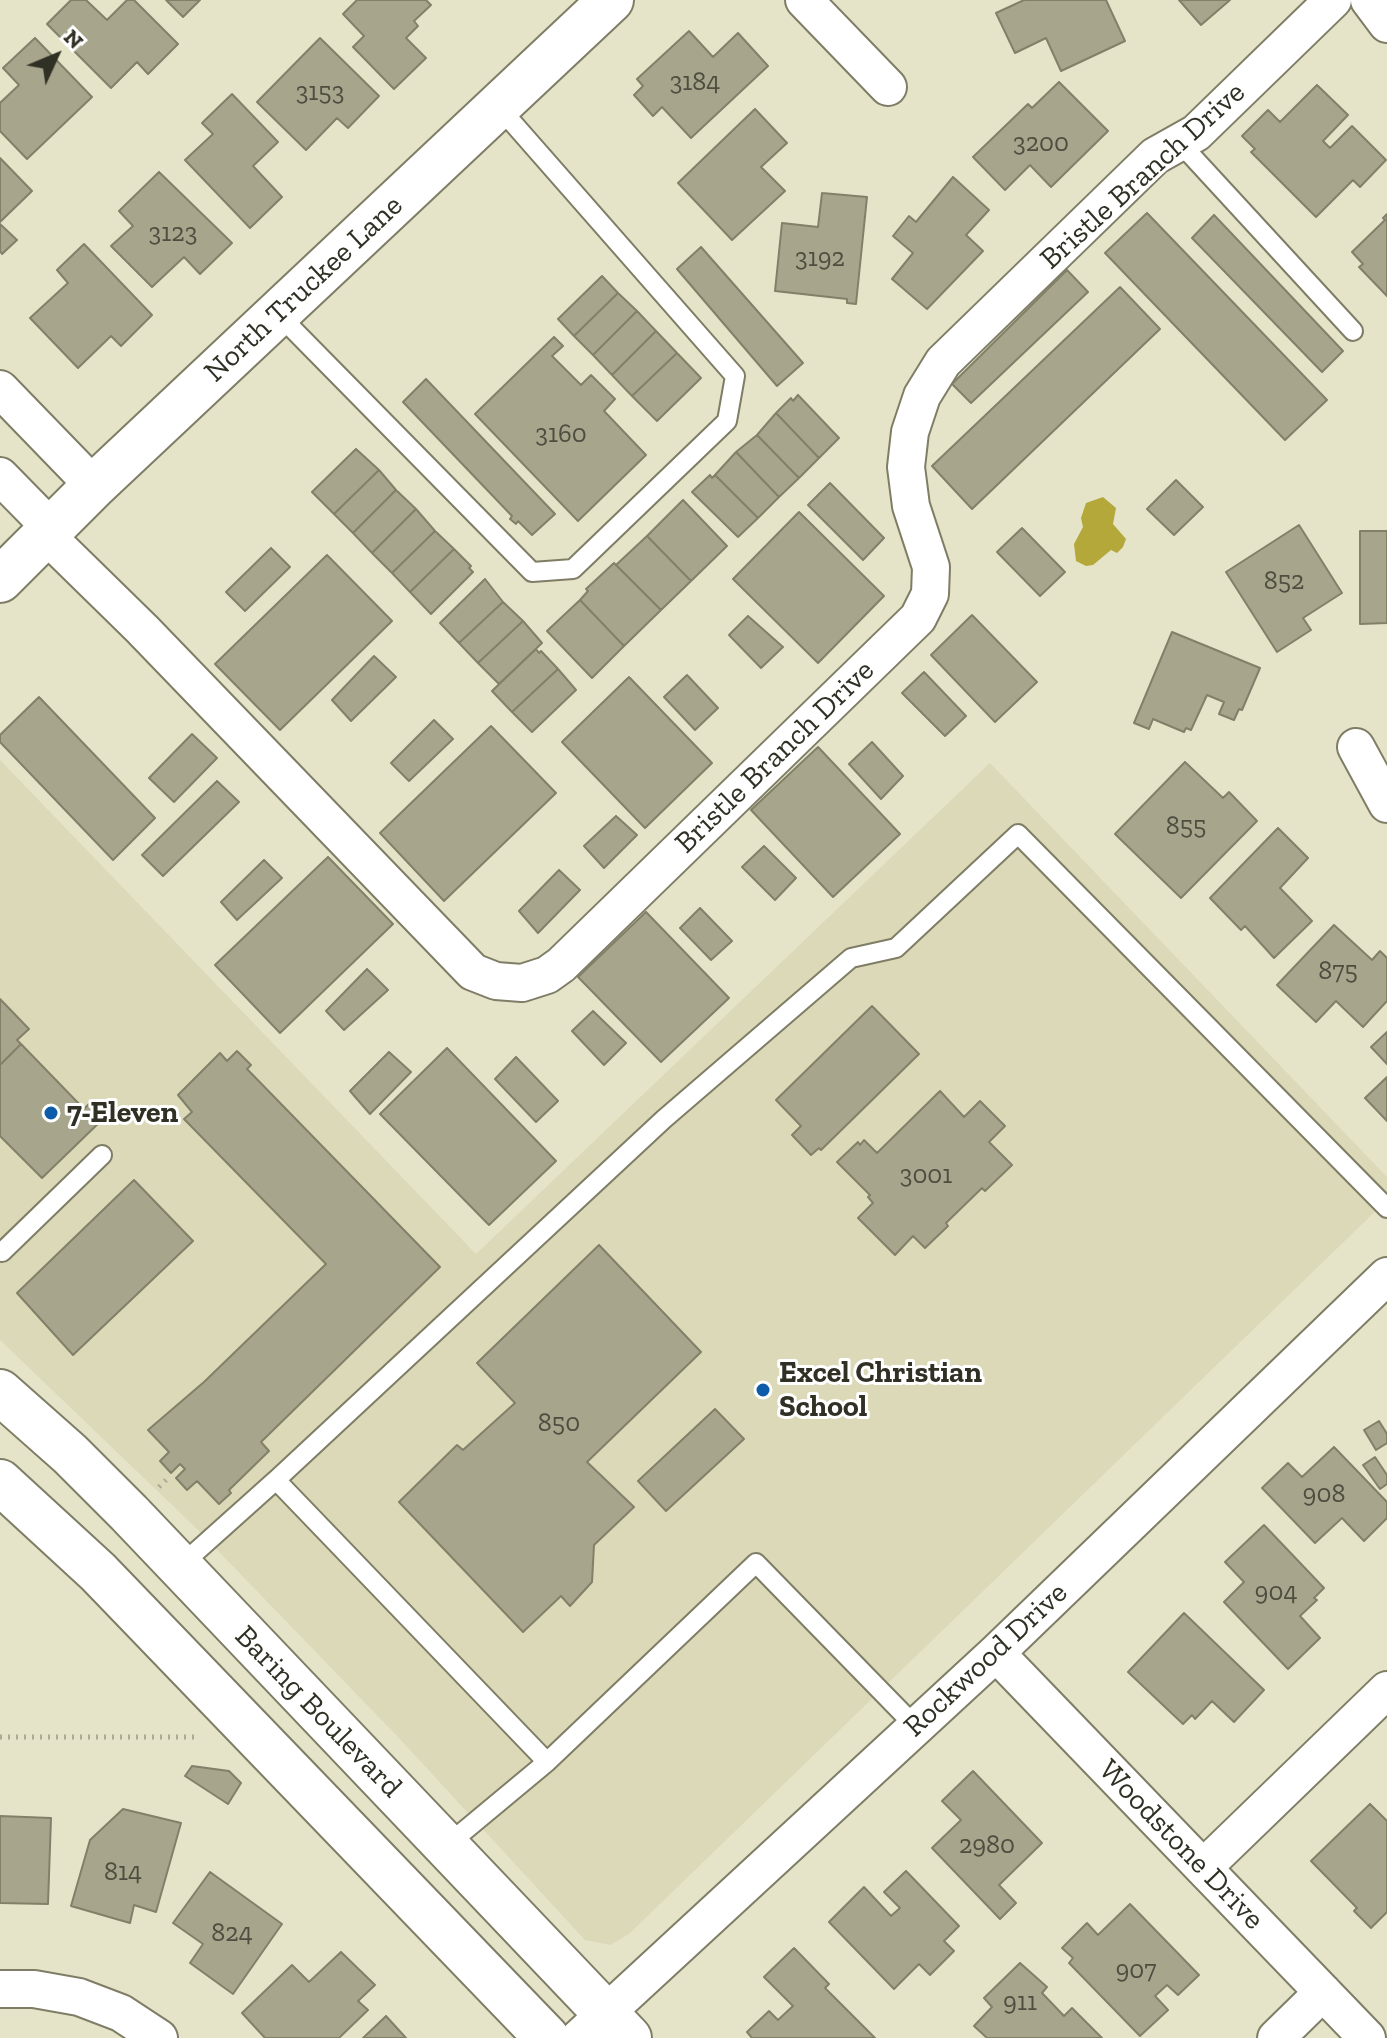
<!DOCTYPE html>
<style>
body{margin:0}
#map{position:relative;width:1387px;height:2038px;overflow:hidden;background:#e5e4c9;font-family:"Zilla Slab",serif}
canvas{display:block}
.north{position:absolute;left:16px;top:16px;width:80px;height:80px;-webkit-text-stroke:6px #fff;paint-order:stroke;rotate:46deg;font-size:22px;font-weight:700;line-height:32px;text-align:center;color:#303025}
.north::after{content:'';display:block;margin:auto;width:28px;height:36px;background:#303025;clip-path:polygon(50% 0,100% 100%,50% 72%,0 100%)}
</style>
<div id="map">
<canvas width="1387" height="2038"></canvas>
<div class="north">N</div>
</div>
<script>
const context = document.querySelector('canvas').getContext('2d');
context.lineJoin = 'round';
function paint(path, color) {
  context.fillStyle = color;
  context.fill(path, 'evenodd');
}
function poly(rows) {
  const path = new Path2D();
  for (const r of rows) {
    path.moveTo(r[0], r[1]);
    for (let i = 2; i < r.length; i += 2) path.lineTo(r[i], r[i + 1]);
  }
  return path;
}
function trace(path, color, width, dash) {
  context.strokeStyle = color;
  context.lineWidth = width;
  context.lineCap = dash ? 'butt' : 'round';
  context.setLineDash(dash || []);
  context.stroke(path);
}
function drawText(font, color, halo, rows, align = 'center') {
  context.font = font + ' "Zilla Slab",serif';
  context.lineWidth = 6;
  context.setLineDash([]);
  context.textBaseline = 'middle';
  context.strokeStyle = halo;
  context.fillStyle = color;
  for (const [text, x, y, turn = 0] of rows) {
    context.save();
    context.translate(x, y);
    context.rotate((+turn || 0) * Math.PI / 180);
    context.textAlign = isNaN(turn) ? turn : align;
    if (halo) context.strokeText(text, 0, 0);
    context.fillText(text, 0, 0);
    context.restore();
  }
}
paint(poly([
 [0,760,476,1254,990,763,1387,1177,1387,1200,629,1934,610,1945,585,1940,398,1737,194,1526,0,1340]
]), '#dbd9b7');
paint(poly([
 [1103,497,1116,508,1113,524,1126,539,1123,547,1117,553,1111,550,1093,565,1086,566,1076,561,1074,544,1083,527,1081,518,1086,503]
]), '#b3a839');
const building = poly([
 [71,0,86,0,107,20,127,0,134,0,178,44,148,74,137,62,111,88,47,24,71,0],
 [166,0,200,0,183,17,166,0],
 [357,0,426,0,431,5,414,21,418,26,406,38,426,58,394,89,353,47,364,36,343,14,357,0],
 [1024,0,1106,0,1125,41,1061,71,1046,38,1015,53,996,13,1024,0],
 [1179,0,1230,0,1201,25,1179,0],
 [689,31,713,57,738,33,768,66,691,138,662,107,653,116,634,95,643,86,637,79,689,31],
 [35,38,92,97,27,159,0,131,0,103,19,85,3,68,35,38],
 [320,38,379,96,348,128,337,118,306,150,257,102,320,38],
 [1059,82,1108,131,1051,187,1030,165,1005,190,973,157,1028,104,1032,108,1059,82],
 [1317,85,1348,115,1323,141,1330,148,1352,126,1386,160,1360,187,1353,180,1316,217,1251,152,1255,149,1242,136,1268,110,1280,122,1317,85],
 [232,94,278,142,253,166,282,197,250,228,185,160,213,134,202,123,232,94],
 [755,109,787,143,761,167,785,191,732,240,678,183,755,109],
 [0,158,32,191,0,222,0,158],
 [159,172,232,243,200,274,184,257,152,287,111,246,133,226,119,211,159,172],
 [953,177,989,210,966,235,983,251,927,309,892,279,913,253,893,236,909,216,916,222,953,177],
 [822,193,867,197,856,304,847,303,847,299,775,291,782,223,818,227,822,193],
 [1147,213,1327,400,1285,440,1105,253,1147,213],
 [1387,214,1387,296,1359,267,1363,264,1352,252,1385,220,1383,218,1387,214],
 [1214,215,1343,351,1322,372,1192,238,1214,215],
 [0,224,17,240,2,254,0,251,0,224],
 [84,244,152,315,121,346,111,336,78,368,30,318,68,283,57,270,84,244],
 [701,247,803,363,777,386,677,269,701,247],
 [1067,270,1088,292,971,403,952,384,1067,270],
 [602,276,618,293,574,336,558,319,602,276],
 [1120,287,1160,329,972,509,932,466,1120,287],
 [618,293,637,311,593,355,574,336,618,293],
 [637,311,656,331,612,375,593,355,637,311],
 [656,331,677,353,632,396,612,375,656,331],
 [554,337,563,346,552,356,581,385,591,375,615,399,604,411,646,455,578,521,475,414,554,337],
 [677,353,701,378,657,421,632,396,677,353],
 [426,379,555,514,532,535,518,521,516,524,510,519,512,516,403,402,426,379],
 [798,395,839,438,819,458,776,413,791,398,793,401,798,395],
 [776,413,819,458,799,478,757,435,776,413],
 [757,435,799,478,779,497,736,452,757,435],
 [356,449,379,470,334,514,312,492,356,449],
 [736,452,779,497,758,518,715,475,736,452],
 [379,470,396,490,353,533,334,514,379,470],
 [710,475,712,478,715,475,758,518,738,537,692,492,710,475],
 [1176,480,1203,507,1174,535,1147,509,1176,480],
 [830,483,884,538,863,560,808,505,830,483],
 [396,490,416,509,372,553,353,533,396,490],
 [683,500,727,546,691,581,647,536,683,500],
 [416,509,435,531,392,573,372,553,416,509],
 [799,512,884,596,818,663,733,579,799,512],
 [1299,525,1342,593,1303,618,1311,630,1277,652,1226,572,1299,525],
 [1022,528,1065,572,1040,596,997,552,1022,528],
 [435,531,454,549,410,592,392,573,435,531],
 [1360,531,1387,531,1387,623,1360,624,1360,531],
 [647,536,691,581,661,610,616,565,647,536],
 [271,548,290,567,245,611,226,592,271,548],
 [454,549,471,566,469,568,473,572,431,614,410,592,454,549],
 [327,555,392,621,280,730,215,664,327,555],
 [614,563,661,610,624,646,580,600,588,591,586,589,614,563],
 [485,579,503,602,459,643,440,623,485,579],
 [580,600,624,646,592,678,547,631,580,600],
 [503,602,523,621,478,663,459,643,503,602],
 [972,615,1037,682,995,722,931,655,972,615],
 [748,616,783,647,761,668,729,635,748,616],
 [523,621,542,643,499,684,478,663,523,621],
 [1172,632,1260,668,1242,710,1239,709,1234,720,1219,714,1224,702,1207,695,1191,730,1186,728,1184,732,1153,719,1149,729,1134,723,1172,632],
 [536,649,539,653,541,651,558,669,512,712,492,691,536,649],
 [374,656,396,677,351,721,332,700,374,656],
 [558,669,576,690,532,732,512,712,558,669],
 [924,672,966,716,945,736,902,693,924,672],
 [687,675,718,708,695,730,664,697,687,675],
 [629,677,712,763,645,828,562,742,629,677],
 [39,697,155,818,113,860,0,742,0,735,39,697],
 [434,720,453,739,409,781,391,763,434,720],
 [491,726,556,793,444,901,380,833,491,726],
 [192,734,217,758,174,802,149,778,192,734],
 [872,742,903,776,881,799,849,764,872,742],
 [818,747,900,834,833,897,751,810,818,747],
 [1185,762,1223,798,1229,792,1257,821,1181,898,1115,834,1185,762],
 [217,781,239,802,163,876,142,855,217,781],
 [616,816,637,835,604,868,584,846,616,816],
 [1278,828,1308,858,1280,888,1312,921,1274,958,1245,926,1241,930,1210,898,1278,828],
 [764,846,796,878,775,900,742,867,764,846],
 [328,857,393,924,280,1033,215,965,328,857],
 [264,860,282,878,237,920,221,902,264,860],
 [559,870,580,890,538,933,519,911,559,870],
 [700,908,732,941,711,960,680,928,700,908],
 [646,912,729,998,661,1062,578,977,646,912],
 [1334,925,1372,960,1380,951,1387,958,1387,1001,1363,1027,1336,1001,1316,1022,1277,985,1334,925],
 [367,969,388,990,344,1030,326,1011,367,969],
 [0,999,29,1029,17,1040,21,1044,0,1065,0,999],
 [872,1006,919,1054,821,1150,819,1148,811,1155,792,1135,801,1126,776,1100,872,1006],
 [593,1011,626,1043,604,1065,572,1031,593,1011],
 [1387,1032,1387,1064,1371,1047,1387,1032],
 [21,1044,84,1109,91,1102,105,1117,42,1178,0,1136,0,1065,21,1044],
 [447,1048,556,1161,489,1225,380,1114,447,1048],
 [237,1051,251,1065,247,1069,440,1267,261,1442,269,1451,229,1490,231,1493,219,1504,197,1481,187,1490,176,1478,185,1469,180,1464,171,1473,160,1461,169,1452,148,1430,204,1382,326,1264,184,1119,192,1112,178,1095,220,1053,227,1061,237,1051],
 [389,1052,411,1072,370,1114,350,1091,389,1052],
 [516,1057,558,1101,536,1122,495,1079,516,1057],
 [1387,1077,1387,1121,1365,1098,1387,1077],
 [940,1091,964,1117,980,1101,1005,1126,989,1142,1012,1165,985,1191,982,1188,946,1223,948,1226,925,1248,913,1236,895,1255,858,1218,873,1203,868,1197,870,1195,837,1162,858,1142,860,1145,864,1140,877,1153,940,1091],
 [134,1180,193,1241,73,1355,17,1293,134,1180],
 [599,1245,701,1352,587,1462,634,1507,594,1545,592,1582,570,1606,561,1596,523,1632,399,1502,457,1445,463,1450,515,1403,477,1363,599,1245],
 [715,1409,744,1439,666,1511,638,1481,715,1409],
 [1379,1421,1387,1434,1387,1443,1376,1450,1364,1430,1379,1421],
 [1334,1447,1387,1502,1387,1518,1364,1541,1342,1518,1315,1543,1262,1488,1288,1463,1302,1477,1334,1447],
 [1375,1457,1387,1475,1387,1484,1380,1489,1363,1465,1375,1457],
 [1264,1525,1324,1588,1314,1598,1317,1600,1300,1616,1320,1638,1288,1669,1224,1602,1244,1582,1225,1562,1264,1525],
 [1184,1613,1264,1690,1234,1722,1212,1701,1195,1719,1192,1715,1183,1724,1128,1672,1184,1613],
 [192,1766,229,1771,241,1783,228,1804,185,1776,192,1766],
 [973,1771,1042,1843,999,1885,1016,1903,1000,1919,932,1848,961,1820,942,1801,973,1771],
 [1370,1804,1387,1821,1387,1912,1371,1928,1354,1911,1357,1908,1311,1861,1370,1804],
 [123,1809,181,1823,156,1912,134,1905,130,1923,71,1906,90,1840,123,1809],
 [0,1816,51,1818,48,1904,0,1903,0,1816],
 [906,1871,959,1926,944,1941,954,1951,930,1975,919,1964,894,1989,829,1922,864,1887,891,1916,900,1908,884,1892,906,1871],
 [210,1872,282,1924,233,1994,190,1963,203,1944,173,1923,210,1872],
 [1130,1904,1199,1975,1178,1995,1167,1985,1155,1996,1168,2010,1140,2036,1069,1963,1073,1958,1062,1948,1087,1923,1098,1935,1130,1904],
 [794,1948,829,1984,825,1988,875,2038,752,2038,747,2032,769,2011,778,2020,793,2006,764,1977,794,1948],
 [341,1952,375,1985,358,2001,368,2010,339,2038,265,2038,242,2013,292,1965,309,1982,341,1952],
 [1020,1963,1047,1987,1042,1993,1064,2016,1072,2008,1102,2038,987,2038,974,2026,992,2007,984,1998,1020,1963],
 [386,2016,406,2038,363,2038,384,2018,386,2016]
]);
paint(building, '#a7a58c');
trace(building, '#828068', 2);
const service = poly([
 [1179,142,1353,331],
 [278,314,532,572,573,569,727,421,735,376,498,106],
 [2,1252,102,1155],
 [276,1480,664,1119,851,958,896,948,1018,834,1387,1208],
 [180,1566,276,1480,547,1762],
 [446,1846,547,1762,756,1563,916,1727]
]);
const minor = poly([
 [804,0,888,87],
 [1369,0,1387,24],
 [0,389,94,486],
 [0,476,52,529],
 [46,535,142,629,473,972,496,981,522,983,547,975,561,965,918,618,930,594,931,567,911,506,906,467,910,432,922,396,943,362,1155,156,1196,133,1333,0],
 [1356,747,1387,804],
 [996,1653,1367,2038],
 [1203,1868,1387,1690],
 [0,1989,34,1989,79,1997,121,2013,159,2038],
 [579,2038,996,1653,1387,1276],
 [1276,2038,1323,1992]
]);
const tertiary = poly([
 [0,580,94,486,611,0]
]);
const secondary = poly([
 [0,1392,70,1454,129,1513,629,2038],
 [0,1482,98,1572,547,2038]
]);
trace(service, '#7f7d65', 22);
trace(minor, '#7f7d65', 40);
trace(tertiary, '#7f7d65', 48);
trace(secondary, '#7f7d65', 48);
trace(poly([
 [159,1487,169,1477],
 [0,1737,200,1737]
]), '#abaa94', 5, [2, 6]);
trace(service, '#fff', 18);
trace(minor, '#fff', 36);
trace(tertiary, '#fff', 44);
trace(secondary, '#fff', 44);
for (const [x, y, r, color] of [
 [51,1113,8,"#0d5caa"],
 [763,1390,8,"#0d5caa"]
]) {
  const dot = new Path2D();
  dot.arc(x, y, r, 0, 2 * Math.PI);
  context.fillStyle = color;
  context.fill(dot);
  trace(dot, '#fff', 3);
}
drawText('26px', '#4e4d3f', null, [
 ["3184",695,83],
 ["3153",320,93],
 ["3200",1041,144],
 ["3123",173,234],
 ["3192",820,259],
 ["3160",561,435],
 ["852",1284,582],
 ["855",1186,827],
 ["875",1338,972],
 ["3001",926,1176],
 ["850",559,1424],
 ["908",1324,1495],
 ["904",1276,1593],
 ["2980",987,1846],
 ["814",123,1873],
 ["824",232,1934],
 ["907",1136,1971],
 ["911",1020,2003]
]);
drawText('30px', '#303025', '#fff', [
 ["Bristle Branch Drive",1143,176,-42],
 ["North Truckee Lane",304,289,-43],
 ["Bristle Branch Drive",775,757,-44],
 ["Rockwood Drive",986,1660,-43],
 ["Baring Boulevard",318,1712,46],
 ["Woodstone Drive",1181,1845,46]
]);
drawText('bold 30px', '#303025', '#fff', [
 ["7-Eleven",67,1113],
 ["Excel Christian",779,1373],
 ["School",779,1407]
], 'left');
</script>
